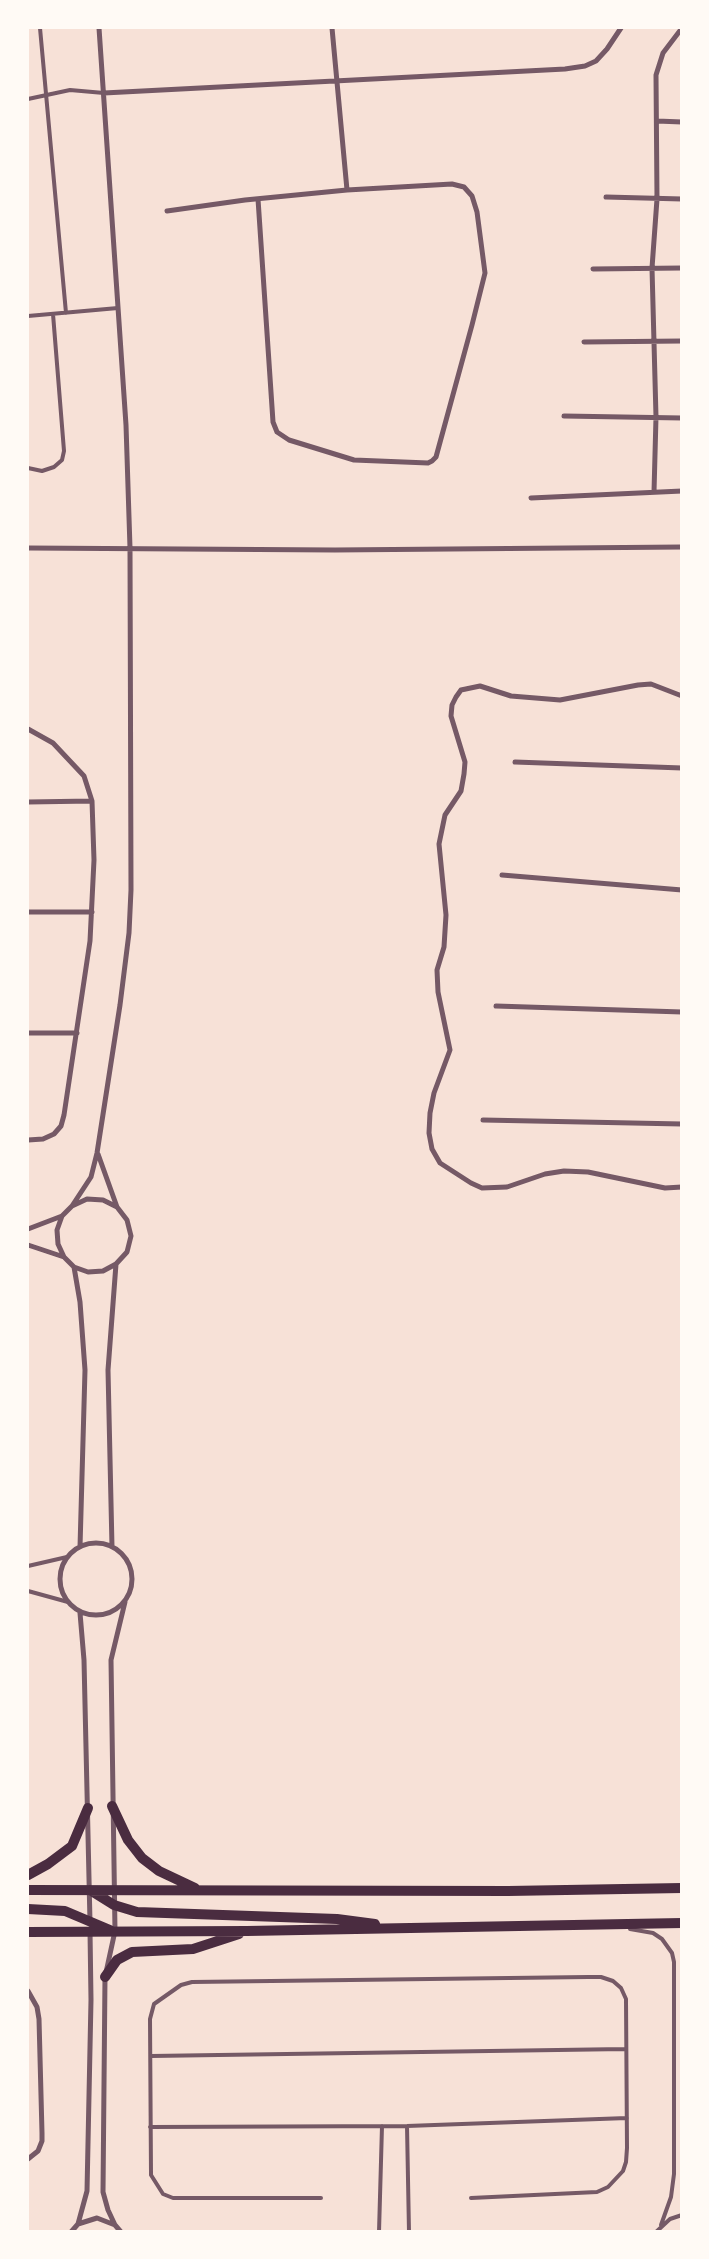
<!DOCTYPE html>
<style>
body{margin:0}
#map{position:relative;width:709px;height:2259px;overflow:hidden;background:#f7e1d7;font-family:Ubuntu,sans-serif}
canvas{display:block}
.frame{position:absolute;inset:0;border:29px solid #fffaf5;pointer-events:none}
</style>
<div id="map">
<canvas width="709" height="2259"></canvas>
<div class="frame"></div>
</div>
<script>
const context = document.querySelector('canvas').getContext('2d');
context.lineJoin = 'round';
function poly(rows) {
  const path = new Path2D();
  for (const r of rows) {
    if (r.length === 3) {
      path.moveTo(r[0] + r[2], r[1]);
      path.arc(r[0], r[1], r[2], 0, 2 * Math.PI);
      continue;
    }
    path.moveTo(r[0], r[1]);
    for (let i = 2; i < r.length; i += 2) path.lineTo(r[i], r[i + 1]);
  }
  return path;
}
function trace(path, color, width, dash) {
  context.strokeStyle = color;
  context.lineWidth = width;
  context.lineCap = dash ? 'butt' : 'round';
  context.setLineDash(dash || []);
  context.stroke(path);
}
trace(poly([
 [40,28,66,313],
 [28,99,70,90,104,93],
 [28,316,118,308],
 [28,468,42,471,54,467,62,460,64,451,53,314],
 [28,1566,67,1557],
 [28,1591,68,1602],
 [630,1929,653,1933,662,1939,672,1953,674,1962,674,2174,671,2197,661,2225],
 [151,2056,625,2049],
 [407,2126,409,2232],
 [150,2127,407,2126,627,2118],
 [321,2198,173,2198,163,2194,151,2175,150,2019,154,2004,181,1985,192,1982,588,1977,601,1977,613,1981,621,1988,626,1999,627,2148,626,2162,623,2171,608,2187,597,2192,471,2198],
 [379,2232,382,2126],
 [656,2232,670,2219,682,2215]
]), '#755966', 4);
trace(poly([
 [332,28,347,190],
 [104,93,565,69,585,66,596,61,607,49,621,28],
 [657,121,682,122],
 [606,197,682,199],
 [167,211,245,200,347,190,452,184,464,187,472,196,477,212,485,273,472,325,436,457,432,461,428,463,354,460,289,440,277,432,273,422,258,199],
 [593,269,682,268],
 [584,342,682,341],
 [564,416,682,418],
 [654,492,656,417,652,268,657,199,656,75,663,53,682,28],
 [531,498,682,491],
 [28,548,335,550,682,547],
 [682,696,651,684,638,685,560,700,511,696,480,686,461,690,456,697,452,705,451,716,465,762,464,774,461,791,445,815,439,844,446,915,444,947,437,970,438,992,450,1050,434,1093,430,1113,429,1133,432,1149,440,1163,471,1183,482,1188,507,1187,545,1174,564,1171,588,1172,665,1188,682,1187],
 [28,729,53,743,84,776,92,801,94,860,90,941,64,1115,61,1126,54,1134,43,1139,28,1140],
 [515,762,682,768],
 [28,802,92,801],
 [502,875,682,890],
 [28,912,92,912],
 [496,1006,682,1012],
 [28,1033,77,1033],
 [483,1120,682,1124],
 [98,1154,117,1207],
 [72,1206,91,1177,97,1153,120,1005,129,933,131,890,130,548,126,425,99,28],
 [28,1229,62,1216,72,1206,87,1199,103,1200,117,1207,127,1220,131,1236,127,1252,116,1264,103,1271,88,1272,74,1267,64,1257,58,1244,57,1230,62,1216],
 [28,1245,64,1257],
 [74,1267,80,1302,85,1370,80,1547],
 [96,1579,36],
 [112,1547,108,1370,116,1264],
 [80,1613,84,1660,90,1922],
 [28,1991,37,2007,39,2019,42,2133,42,2141,38,2151,28,2159],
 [78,2224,87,2191,91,2000,90,1931],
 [115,2225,108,2210,103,2192,105,1977,115,1931,111,1660,125,1602],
 [71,2232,78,2224,97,2218,115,2225,121,2232]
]), '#755966', 5);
trace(poly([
 [112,1806,128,1840,142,1858,159,1871,195,1888],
 [28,1875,48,1864,72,1846,88,1808],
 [28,1890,508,1891,682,1888],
 [90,1890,114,1905,137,1912,337,1919,375,1924],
 [28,1909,65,1911,110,1930],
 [28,1932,247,1931,682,1923],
 [105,1977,117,1960,132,1952,193,1949,239,1934]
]), '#4a2c40', 10);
</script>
